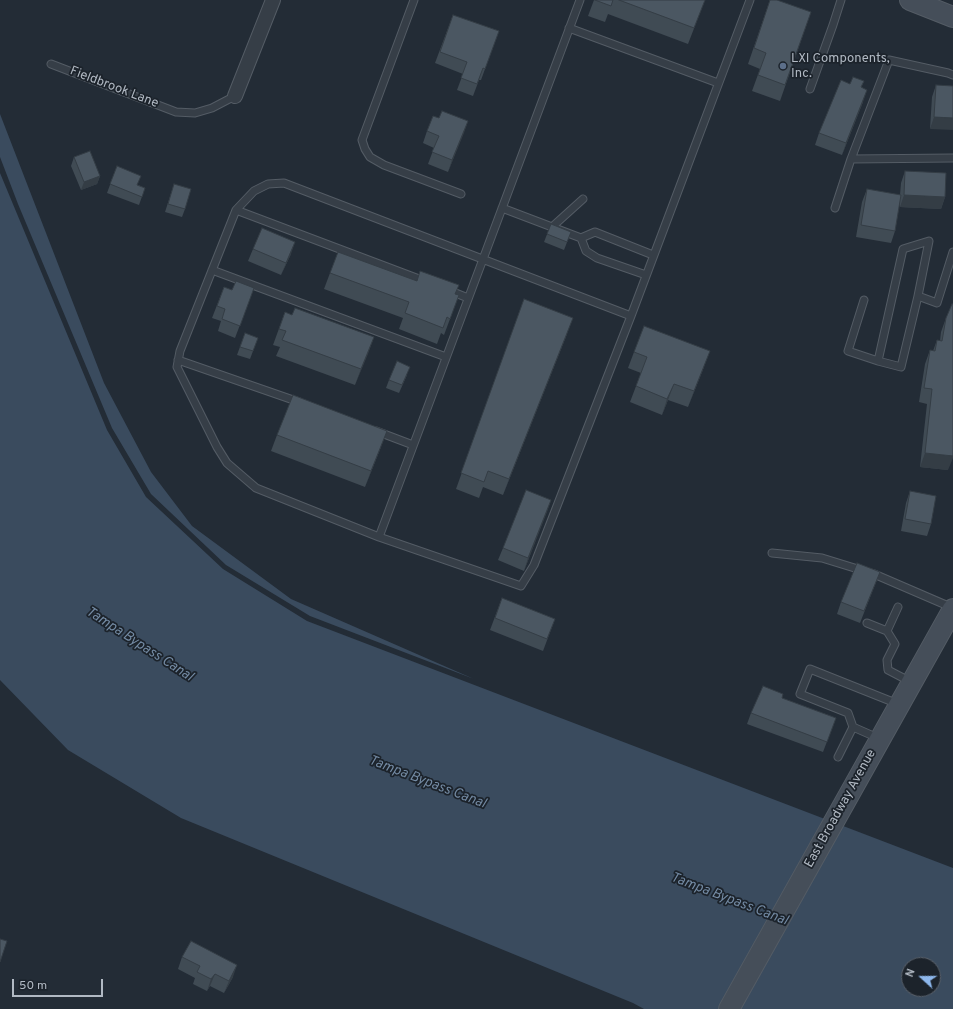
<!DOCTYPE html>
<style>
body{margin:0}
#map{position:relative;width:953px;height:1009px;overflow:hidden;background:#232c36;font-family:Overpass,sans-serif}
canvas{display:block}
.north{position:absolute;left:901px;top:957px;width:40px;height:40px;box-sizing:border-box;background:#1c232b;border:1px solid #585f68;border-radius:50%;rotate:291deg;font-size:11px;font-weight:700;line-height:16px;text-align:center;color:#b1b9c3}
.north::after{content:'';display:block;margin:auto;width:14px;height:18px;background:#8db7ec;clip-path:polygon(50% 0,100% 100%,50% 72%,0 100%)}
.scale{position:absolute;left:12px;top:979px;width:91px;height:18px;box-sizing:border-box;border:2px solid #b1b9c3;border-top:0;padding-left:5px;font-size:12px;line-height:14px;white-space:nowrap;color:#b1b9c3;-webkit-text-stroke:3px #1c232b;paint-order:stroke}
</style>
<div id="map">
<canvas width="953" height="1009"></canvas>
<div class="north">N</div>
<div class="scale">50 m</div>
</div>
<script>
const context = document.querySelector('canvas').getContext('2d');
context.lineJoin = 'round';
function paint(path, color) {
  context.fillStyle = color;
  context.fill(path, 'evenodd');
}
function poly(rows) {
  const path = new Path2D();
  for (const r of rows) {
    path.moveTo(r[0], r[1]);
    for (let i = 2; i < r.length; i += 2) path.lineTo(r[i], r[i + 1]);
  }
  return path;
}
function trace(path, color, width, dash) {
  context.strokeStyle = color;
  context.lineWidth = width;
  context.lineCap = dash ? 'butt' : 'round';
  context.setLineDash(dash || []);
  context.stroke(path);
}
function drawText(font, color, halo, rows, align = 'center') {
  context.font = font + ' Overpass,sans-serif';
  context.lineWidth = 3.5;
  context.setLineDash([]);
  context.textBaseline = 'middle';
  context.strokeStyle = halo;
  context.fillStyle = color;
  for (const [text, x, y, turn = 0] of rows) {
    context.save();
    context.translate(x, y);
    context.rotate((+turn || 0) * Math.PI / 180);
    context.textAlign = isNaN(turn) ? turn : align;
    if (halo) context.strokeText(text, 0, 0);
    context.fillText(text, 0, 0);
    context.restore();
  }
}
paint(poly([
 [0,114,104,383,151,472,192,526,291,599,474,679,310,616,226,565,151,494,112,428,18,204,0,157],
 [0,173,107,430,146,497,223,569,307,621,953,868,953,1009,644,1009,633,1003,181,818,68,750,0,680],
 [909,965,933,965,933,989,909,989]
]), '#3a4b5e');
const lane = poly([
 [414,0,362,140,365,149,370,157,384,165,461,194],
 [569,28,718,83],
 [51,64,176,112,195,113,212,108,235,96],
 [810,89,833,25,841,0],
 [851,159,953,158],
 [502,208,581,238,595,232,653,255],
 [835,208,851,159,889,60,948,73,953,75],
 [236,210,427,282],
 [552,227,583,199],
 [581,238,586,251,597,258,646,275],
 [212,270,446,357],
 [448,290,468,298],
 [864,300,848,351,878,361,903,249,929,241,918,296,937,303,953,252],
 [631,316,284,183,268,184,254,191,236,210,180,351,177,367,217,447,227,463,256,488,379,537,521,586,534,565,631,316,750,0],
 [178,360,299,402],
 [878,361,901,367,918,296],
 [376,431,413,445],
 [379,537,580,0],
 [772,553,822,558,874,574,953,608],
 [867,623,887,631,895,644,887,660,888,670,911,682],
 [887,631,898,607],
 [878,738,853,727,848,713,800,694,810,669,898,704],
 [838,757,853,727]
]);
const street = poly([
 [235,96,273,0]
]);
const secondary = poly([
 [910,0,953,17],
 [729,1009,953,609]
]);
trace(lane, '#545c65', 9);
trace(street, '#545c65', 16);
trace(secondary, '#545c65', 22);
trace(lane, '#363e47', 7);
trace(street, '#363e47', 14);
trace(secondary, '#454e59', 20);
paint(poly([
 [594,0,705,0,688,44,608,14,605,22,588,16],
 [770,0,811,12,780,101,752,91,760,69,748,64],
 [453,15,499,31,481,80,479,80,473,96,457,90,463,74,435,63],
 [864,81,861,88,863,102,842,155,815,145,819,133,850,84],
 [936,85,953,86,930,129,932,97],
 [439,118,468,121,448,172,428,164,434,148,423,143,427,131],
 [74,157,100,176,97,184,81,190,71,166],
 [117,166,138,185,145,188,139,205,107,193],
 [905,171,945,197,941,209,900,207,900,201,895,231,891,243,856,237,862,202,867,189,900,195,901,183],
 [174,184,185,209,182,217,165,212],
 [551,224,571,232,564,250,544,242],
 [253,249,291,254,281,275,248,261],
 [330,273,417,281,453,311,444,335,441,333,437,344,399,329,403,318,324,289],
 [224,287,232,290,254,288,235,338,218,331,221,321,212,318],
 [524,299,567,334,503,495,483,487,479,498,456,489],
 [285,312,292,315,374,337,355,385,276,356,280,347,273,345],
 [946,318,948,470,920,467,927,404,919,402,925,364,930,350,933,351,937,340,940,341,941,332],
 [245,333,258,338,250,359,237,355],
 [634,352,704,367,688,407,668,400,662,415,630,402,641,373,628,368],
 [407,375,399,393,386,388,389,380],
 [277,435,381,447,365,487,271,451],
 [910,491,931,524,927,536,901,531,906,503],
 [551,500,524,571,498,560,503,548],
 [880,572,860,623,837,614,841,602],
 [502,598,555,619,543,651,490,630],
 [782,698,836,718,823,752,747,724,751,713],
 [182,957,233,977,224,993,210,986,207,991,193,984,195,978,178,969]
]), '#404b54');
paint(poly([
 [867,90,863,102,842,155,846,143],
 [934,117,953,118,953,130,930,129],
 [468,121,464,133,448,172,452,160],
 [100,176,97,184,81,190,84,182],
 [904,195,945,197,941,209,900,207],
 [295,242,291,254,281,275,286,263],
 [573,318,567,334,503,495,509,479],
 [374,337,368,354,355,385,361,369],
 [710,351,704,367,688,407,694,391],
 [674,384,668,400,662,415,667,399],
 [387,431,381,447,365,487,371,471],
 [925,453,953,456,953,458,948,470,920,467],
 [551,500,547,512,524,571,528,558],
 [237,965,233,977,224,993,229,981],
 [215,974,210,986,207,991,211,979]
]), '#343d45');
const building = poly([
 [595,0,613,0,611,6,595,0],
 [619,0,705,0,694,28,619,0],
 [770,0,777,0,811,12,785,85,758,75,766,53,754,48,770,0],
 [453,15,499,31,485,69,483,68,477,84,461,78,467,62,440,52,453,15],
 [853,77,864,81,861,87,867,90,846,143,819,133,841,80,850,84,853,77],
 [936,85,953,86,953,118,934,117,936,85],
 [442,111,468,121,452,160,432,152,439,136,427,131,433,116,439,118,442,111],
 [90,151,100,176,84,182,74,157,90,151],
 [117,166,141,176,137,185,145,188,142,197,110,184,117,166],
 [905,171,946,173,945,197,904,195,905,171],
 [174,184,191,189,185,209,168,204,174,184],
 [867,189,901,195,895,231,861,225,867,189],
 [551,224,571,232,567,242,547,234,551,224],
 [262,228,295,242,286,263,253,249,262,228],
 [338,252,417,281,420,271,459,285,455,294,459,295,450,319,447,317,443,328,405,313,409,302,330,273,338,252],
 [236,281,254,288,240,326,222,319,225,309,217,306,224,287,232,290,236,281],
 [524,299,573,318,509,479,488,471,484,482,461,473,524,299],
 [952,304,953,304,953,456,925,453,932,389,924,388,930,350,935,351,937,340,942,341,946,318,952,304],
 [295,308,374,337,361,369,282,340,286,331,279,329,285,312,292,315,295,308],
 [644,326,710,351,694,391,674,384,667,399,636,386,647,357,634,352,644,326],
 [245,333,258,338,253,351,240,347,245,333],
 [397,361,410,367,402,385,389,380,397,361],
 [293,395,387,431,371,471,277,435,293,395],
 [526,490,551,500,528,558,503,548,526,490],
 [910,491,936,496,931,524,905,519,910,491],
 [857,563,880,572,864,611,841,602,857,563],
 [502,598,555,619,547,639,495,618,502,598],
 [763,686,783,694,782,698,836,718,827,742,751,713,763,686],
 [0,939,7,941,0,962,0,939],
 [191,941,237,965,229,981,215,974,211,979,197,972,200,966,182,957,191,941]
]);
paint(building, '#4b5762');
trace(building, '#343d45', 1);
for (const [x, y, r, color] of [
 [783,66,4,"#5c6f8a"]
]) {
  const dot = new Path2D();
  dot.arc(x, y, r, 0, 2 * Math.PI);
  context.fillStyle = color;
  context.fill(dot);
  trace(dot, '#1c232b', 1.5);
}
drawText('13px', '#b1b9c3', '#1c232b', [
 ["LXI Components,",791,59],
 ["Inc.",791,74]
], 'left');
drawText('13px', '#b1b9c3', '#1c232b', [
 ["Fieldbrook Lane",114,88,21],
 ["East Broadway Avenue",841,809,-61]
]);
drawText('italic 14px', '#748ba4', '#1c232b', [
 ["Tampa Bypass Canal",139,645,33],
 ["Tampa Bypass Canal",427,783,21],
 ["Tampa Bypass Canal",729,900,21]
]);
</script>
